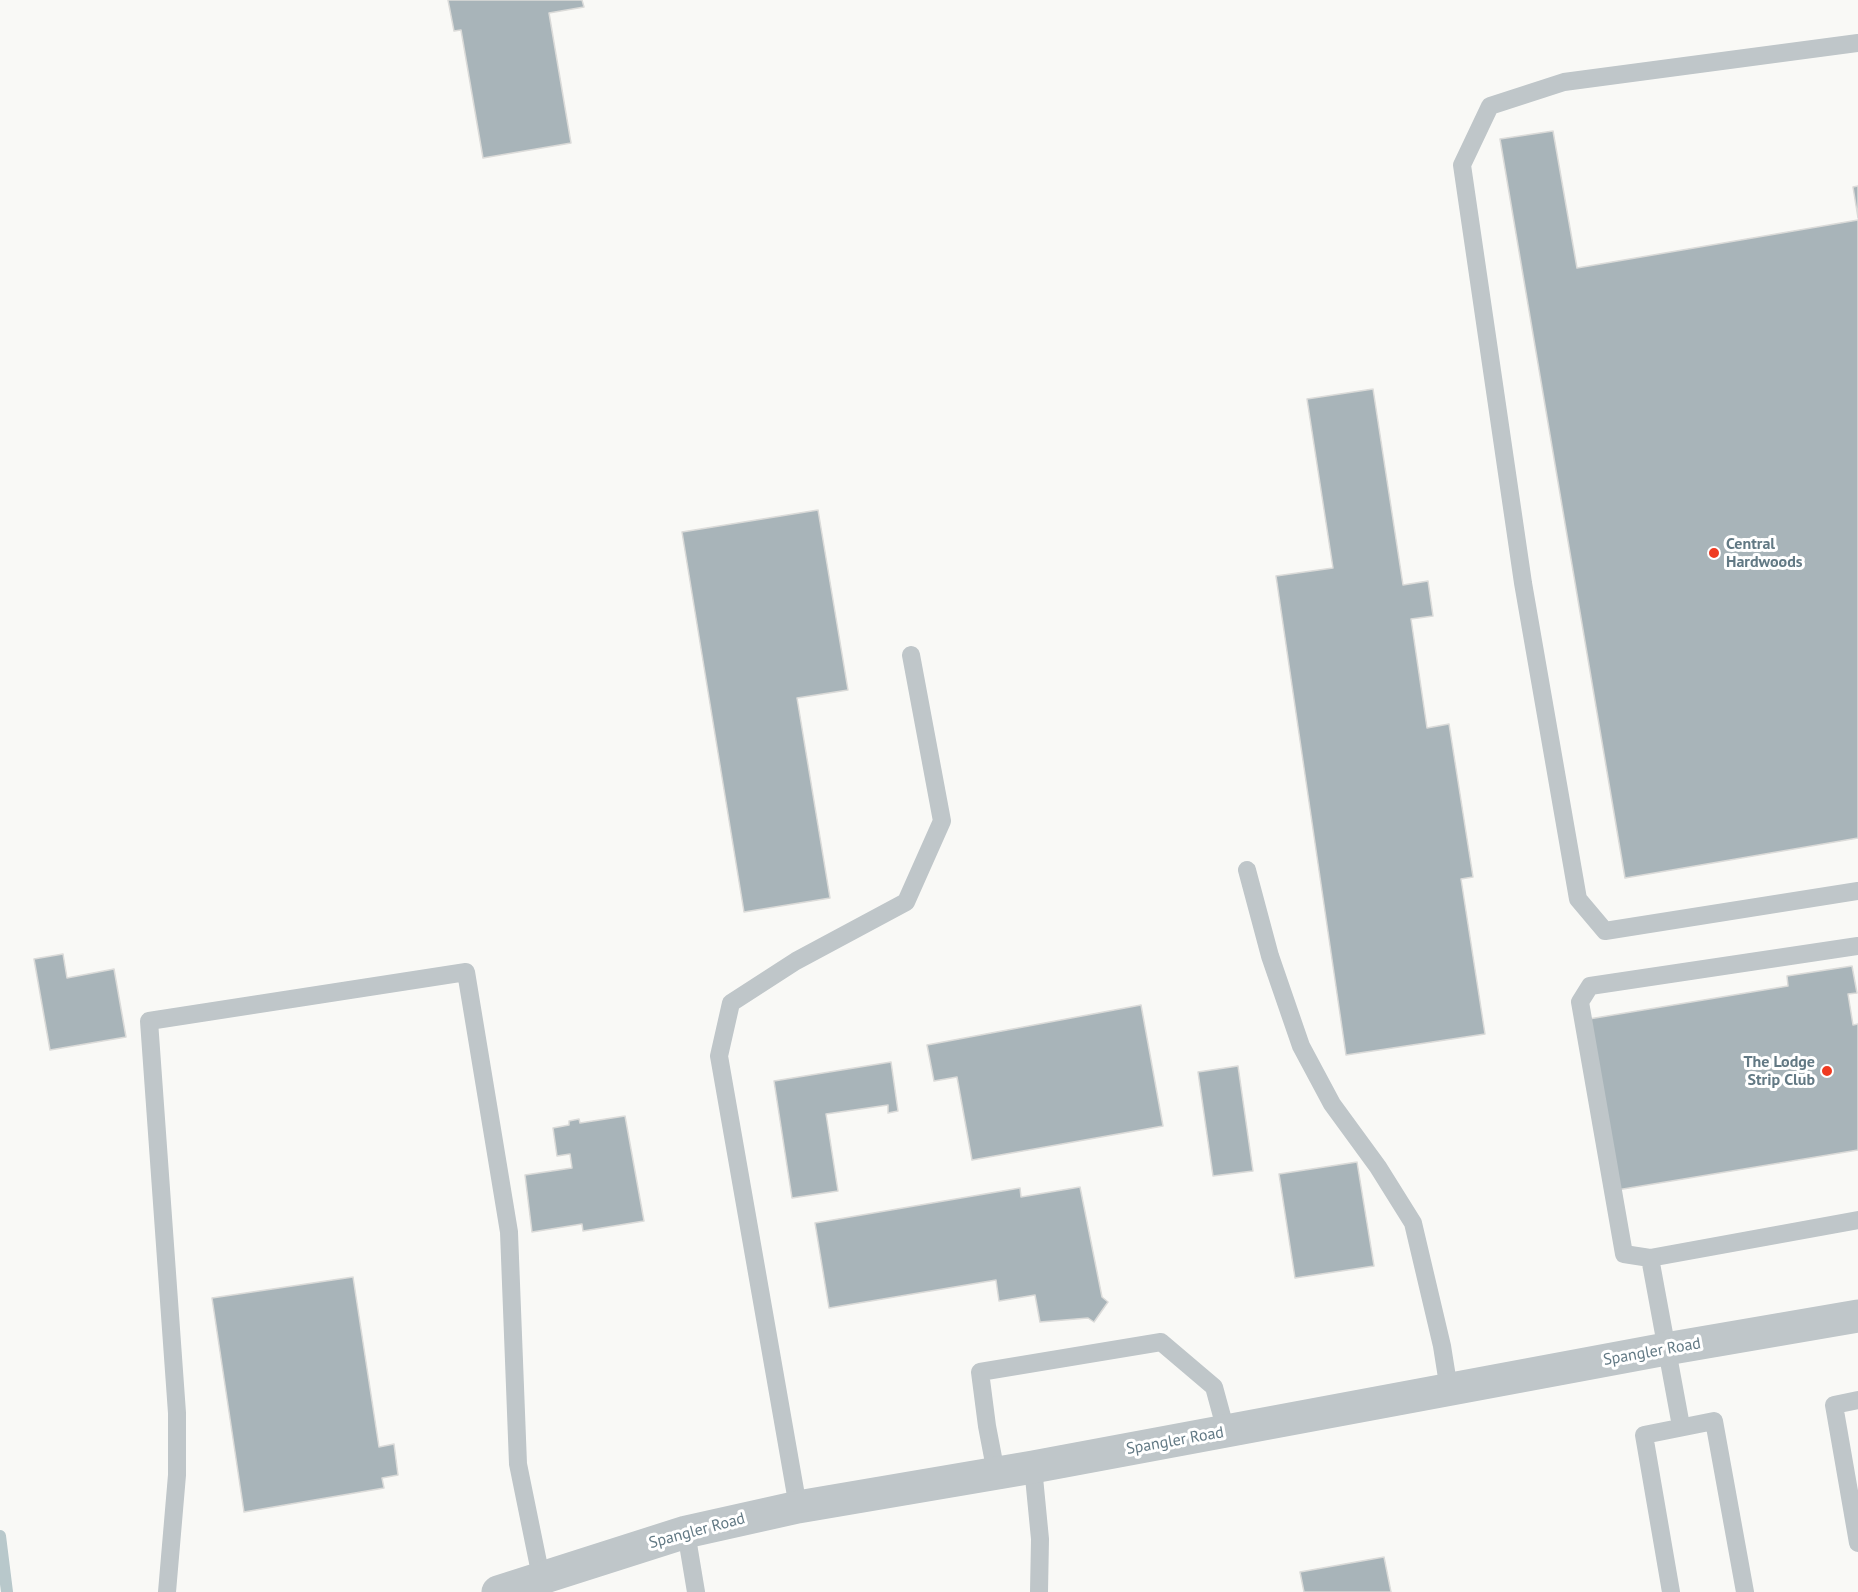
<!DOCTYPE html>
<style>
body{margin:0}
canvas{display:block;background:#f9f9f6}
</style>
<canvas width="1858" height="1592"></canvas>
<script>
const context = document.querySelector('canvas').getContext('2d');
context.lineJoin = 'round';
function poly(rows) {
  const path = new Path2D();
  for (const r of rows) {
    path.moveTo(r[0], r[1]);
    for (let i = 2; i < r.length; i += 2) path.lineTo(r[i], r[i + 1]);
  }
  return path;
}
function trace(path, color, width, dash) {
  context.strokeStyle = color;
  context.lineWidth = width;
  context.lineCap = dash ? 'butt' : 'round';
  context.setLineDash(dash || []);
  context.stroke(path);
}
function paint(path, color) {
  context.fillStyle = color;
  context.fill(path, 'evenodd');
}
function drawText(font, color, halo, rows, align = 'center') {
  context.font = font + ' "PT Sans",sans-serif';
  context.lineWidth = 6;
  context.setLineDash([]);
  context.textBaseline = 'middle';
  context.strokeStyle = halo;
  context.fillStyle = color;
  for (const [text, x, y, turn = 0] of rows) {
    context.save();
    context.translate(x, y);
    context.rotate((+turn || 0) * Math.PI / 180);
    context.textAlign = isNaN(turn) ? turn : align;
    if (halo) context.strokeText(text, 0, 0);
    context.fillText(text, 0, 0);
    context.restore();
  }
}
trace(poly([
 [0,1536,7,1592]
]), '#b8c8cb', 12);
const building = poly([
 [448,0,582,0,584,7,549,13,571,143,483,158,461,30,454,31,448,0],
 [1553,131,1577,268,1858,220,1858,838,1625,878,1500,139,1553,131],
 [1858,186,1858,218,1853,187,1858,186],
 [1373,389,1403,585,1428,581,1433,616,1411,619,1427,728,1449,724,1473,877,1461,879,1485,1034,1346,1055,1276,576,1333,568,1307,399,1373,389],
 [818,510,848,690,797,698,830,898,744,912,682,532,818,510],
 [63,954,67,978,114,969,126,1037,50,1050,34,959,63,954],
 [1852,966,1857,993,1848,994,1853,1025,1858,1024,1858,1150,1617,1190,1589,1019,1788,986,1787,976,1852,966],
 [1141,1005,1163,1126,972,1160,957,1077,934,1081,927,1045,1141,1005],
 [891,1062,898,1111,888,1113,888,1105,826,1114,838,1191,792,1198,774,1081,891,1062],
 [1238,1066,1253,1171,1213,1176,1198,1072,1238,1066],
 [625,1116,644,1221,583,1231,582,1224,532,1232,525,1175,572,1168,570,1154,557,1156,553,1128,569,1125,569,1121,579,1119,580,1123,625,1116],
 [1357,1162,1374,1266,1295,1278,1279,1174,1357,1162],
 [1080,1187,1102,1297,1108,1302,1094,1322,1088,1318,1040,1322,1035,1295,999,1301,996,1280,829,1308,815,1223,1020,1188,1021,1197,1080,1187],
 [353,1277,379,1447,394,1444,398,1475,382,1478,384,1488,244,1512,212,1298,353,1277],
 [1384,1557,1391,1592,1304,1592,1300,1572,1384,1557]
]);
paint(building, '#a8b4b9');
trace(building, '#dbdbd9', 1.5);
trace(poly([
 [1858,43,1564,82,1490,106,1462,165,1523,583,1578,899,1605,931,1858,891],
 [1247,870,1270,956,1301,1046,1332,1104,1378,1167,1413,1223,1442,1346,1449,1390],
 [1650,1258,1858,1220],
 [1858,1400,1834,1405,1858,1543],
 [1681,1426,1650,1258,1624,1254,1580,1002,1590,986,1858,946],
 [1033,1467,1040,1539,1039,1592],
 [996,1473,987,1426,980,1372,1161,1342,1214,1387,1226,1431],
 [798,1507,719,1056,731,1003,796,961,906,902,942,821,911,655],
 [686,1532,696,1592],
 [167,1592,177,1475,177,1413,149,1021,466,972,509,1232,518,1464,541,1577],
 [1671,1592,1644,1435,1714,1421,1745,1592]
]), '#bfc6c9', 18);
trace(poly([
 [498,1592,686,1532,798,1507,1033,1467,1666,1349,1858,1316]
]), '#bfc6c9', 33);
for (const [x, y, r, color] of [
 [1714,553,6,"#ef3a21"],
 [1827,1071,6,"#ef3a21"]
]) {
  const dot = new Path2D();
  dot.arc(x, y, r, 0, 2 * Math.PI);
  context.fillStyle = color;
  context.fill(dot);
  trace(dot, '#fff', 2);
}
drawText('bold 16px', '#627984', '#fff', [
 ["Central",1726,544],
 ["Hardwoods",1726,562],
 ["The Lodge",1815,1062,"right"],
 ["Strip Club",1815,1080,"right"]
], 'left');
drawText('16px', '#627984', '#fff', [
 ["Spangler Road",1652,1352,-10],
 ["Spangler Road",1175,1441,-10],
 ["Spangler Road",697,1531,-15]
]);
</script>
